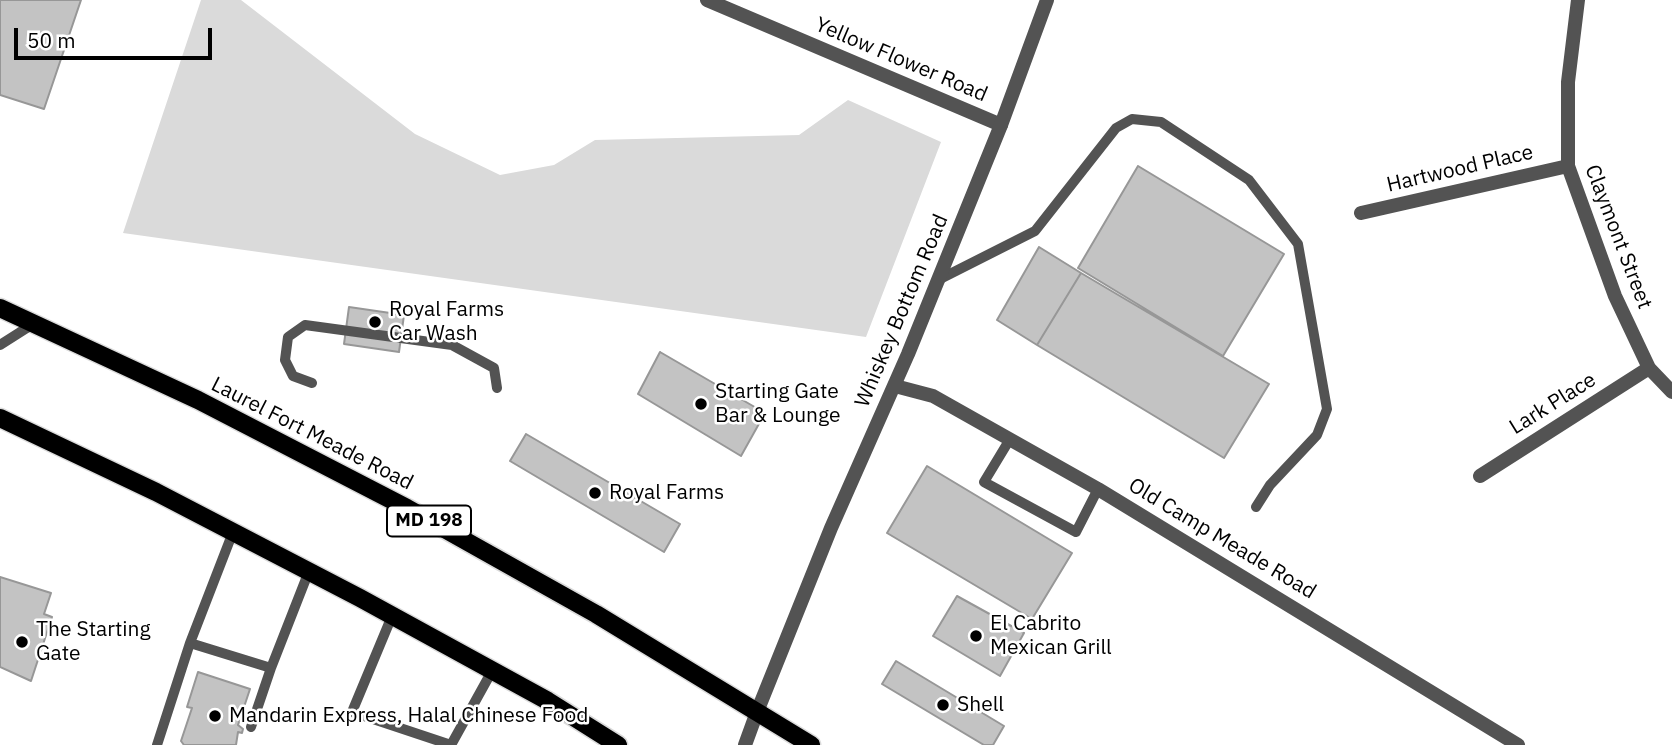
<!DOCTYPE html>
<style>
body{margin:0}
#map{position:relative;width:1672px;height:745px;overflow:hidden;background:#fff;font-family:"IBM Plex Sans",sans-serif}
canvas{display:block}
.scale{position:absolute;left:14px;top:28px;width:198px;height:32px;box-sizing:border-box;border:4px solid #000;border-top:0;padding-left:9px;font-size:21px;line-height:24px;white-space:nowrap;color:#000;-webkit-text-stroke:5px #fff;paint-order:stroke}
</style>
<div id="map">
<canvas width="1672" height="745"></canvas>
<div class="scale">50 m</div>
</div>
<script>
const context = document.querySelector('canvas').getContext('2d');
context.lineJoin = 'round';
function paint(path, color) {
  context.fillStyle = color;
  context.fill(path, 'evenodd');
}
function poly(rows) {
  const path = new Path2D();
  for (const r of rows) {
    path.moveTo(r[0], r[1]);
    for (let i = 2; i < r.length; i += 2) path.lineTo(r[i], r[i + 1]);
  }
  return path;
}
function trace(path, color, width, dash) {
  context.strokeStyle = color;
  context.lineWidth = width;
  context.lineCap = dash ? 'butt' : 'round';
  context.setLineDash(dash || []);
  context.stroke(path);
}
function drawText(font, color, halo, rows, align = 'center') {
  context.font = font + ' "IBM Plex Sans",sans-serif';
  context.lineWidth = 5;
  context.setLineDash([]);
  context.textBaseline = 'middle';
  context.strokeStyle = halo;
  context.fillStyle = color;
  for (const [text, x, y, turn = 0] of rows) {
    context.save();
    context.translate(x, y);
    context.rotate((+turn || 0) * Math.PI / 180);
    context.textAlign = isNaN(turn) ? turn : align;
    if (halo) context.strokeText(text, 0, 0);
    context.fillText(text, 0, 0);
    context.restore();
  }
}
paint(poly([
 [201,0,241,0,415,134,500,175,554,165,595,140,799,135,848,100,941,142,866,337,123,233]
]), '#dadada');
const building = poly([
 [0,0,81,0,44,109,0,95,0,0],
 [1138,166,1284,254,1223,356,1078,268,1138,166],
 [1039,247,1081,273,1037,345,997,320,1039,247],
 [1081,273,1269,384,1224,458,1037,345,1081,273],
 [349,307,404,315,399,352,344,344,349,307],
 [660,352,765,413,741,456,638,394,660,352],
 [526,434,680,524,664,552,510,461,526,434],
 [927,466,1072,553,1032,619,887,533,927,466],
 [0,577,51,593,44,614,52,617,31,681,0,667,0,577],
 [957,596,1024,633,1000,676,933,636,957,596],
 [896,661,1004,726,993,745,984,745,882,684,896,661],
 [198,672,250,689,238,725,243,729,242,733,238,732,236,745,184,745,181,741,192,708,187,707,198,672]
]);
paint(building, '#c3c3c3');
trace(building, '#979797', 2);
const primary = poly([
 [0,308,198,400,407,508,596,614,811,745],
 [0,418,156,492,360,598,548,701,618,745]
]);
trace(primary, '#dbdbdb', 21);
trace(poly([
 [938,280,1035,231,1116,128,1132,119,1161,122,1249,180,1298,244,1327,409,1317,435,1270,485,1256,507],
 [0,345,33,324],
 [312,383,293,376,285,360,288,337,305,325,452,345,494,368,497,388],
 [1010,439,984,482,1076,532,1098,489],
 [233,532,190,643,271,668,309,571],
 [392,616,352,712,451,745,492,671],
 [251,727,271,668],
 [157,745,190,643]
]), '#535353', 10);
trace(poly([
 [707,0,1001,125],
 [1578,0,1568,82,1568,166,1615,296,1649,368,1672,392],
 [1361,213,1568,166],
 [895,386,933,396,1098,489,1518,745],
 [1480,476,1649,368],
 [745,745,757,712]
]), '#535353', 14);
trace(poly([
 [757,712,831,528,908,354,1001,125,1047,0]
]), '#535353', 14);
trace(primary, '#000', 18);
for (const [x, y, r, color] of [
 [375,322,7,"#000"],
 [701,404,7,"#000"],
 [595,493,7,"#000"],
 [976,636,7,"#000"],
 [22,642,7,"#000"],
 [943,705,7,"#000"],
 [215,716,7,"#000"]
]) {
  const dot = new Path2D();
  dot.arc(x, y, r, 0, 2 * Math.PI);
  context.fillStyle = color;
  context.fill(dot);
  trace(dot, '#fff', 2.5);
}
for (const [x, y, w] of [
 [429,521,84]
]) {
  const box = new Path2D();
  box.roundRect(x - w / 2, y - 15.5, w, 31, 5);
  context.fillStyle = '#fff';
  context.fill(box);
  trace(box, '#000', 2);
}
drawText('bold 19px', '#000', null, [
 ["MD 198",429,521]
]);
drawText('21px', '#000', '#fff', [
 ["Yellow Flower Road",901,60,23],
 ["Hartwood Place",1460,169,-13],
 ["Claymont Street",1618,237,69],
 ["Whiskey Bottom Road",902,311,-67],
 ["Lark Place",1553,404,-32],
 ["Laurel Fort Meade Road",312,434,27],
 ["Old Camp Meade Road",1222,539,31]
]);
drawText('21px', '#000', '#fff', [
 ["Royal Farms",389,310],
 ["Car Wash",389,334],
 ["Starting Gate",715,392],
 ["Bar & Lounge",715,416],
 ["Royal Farms",609,493],
 ["El Cabrito",990,624],
 ["Mexican Grill",990,648],
 ["The Starting",36,630],
 ["Gate",36,654],
 ["Shell",957,705],
 ["Mandarin Express, Halal Chinese Food",229,716]
], 'left');
</script>
